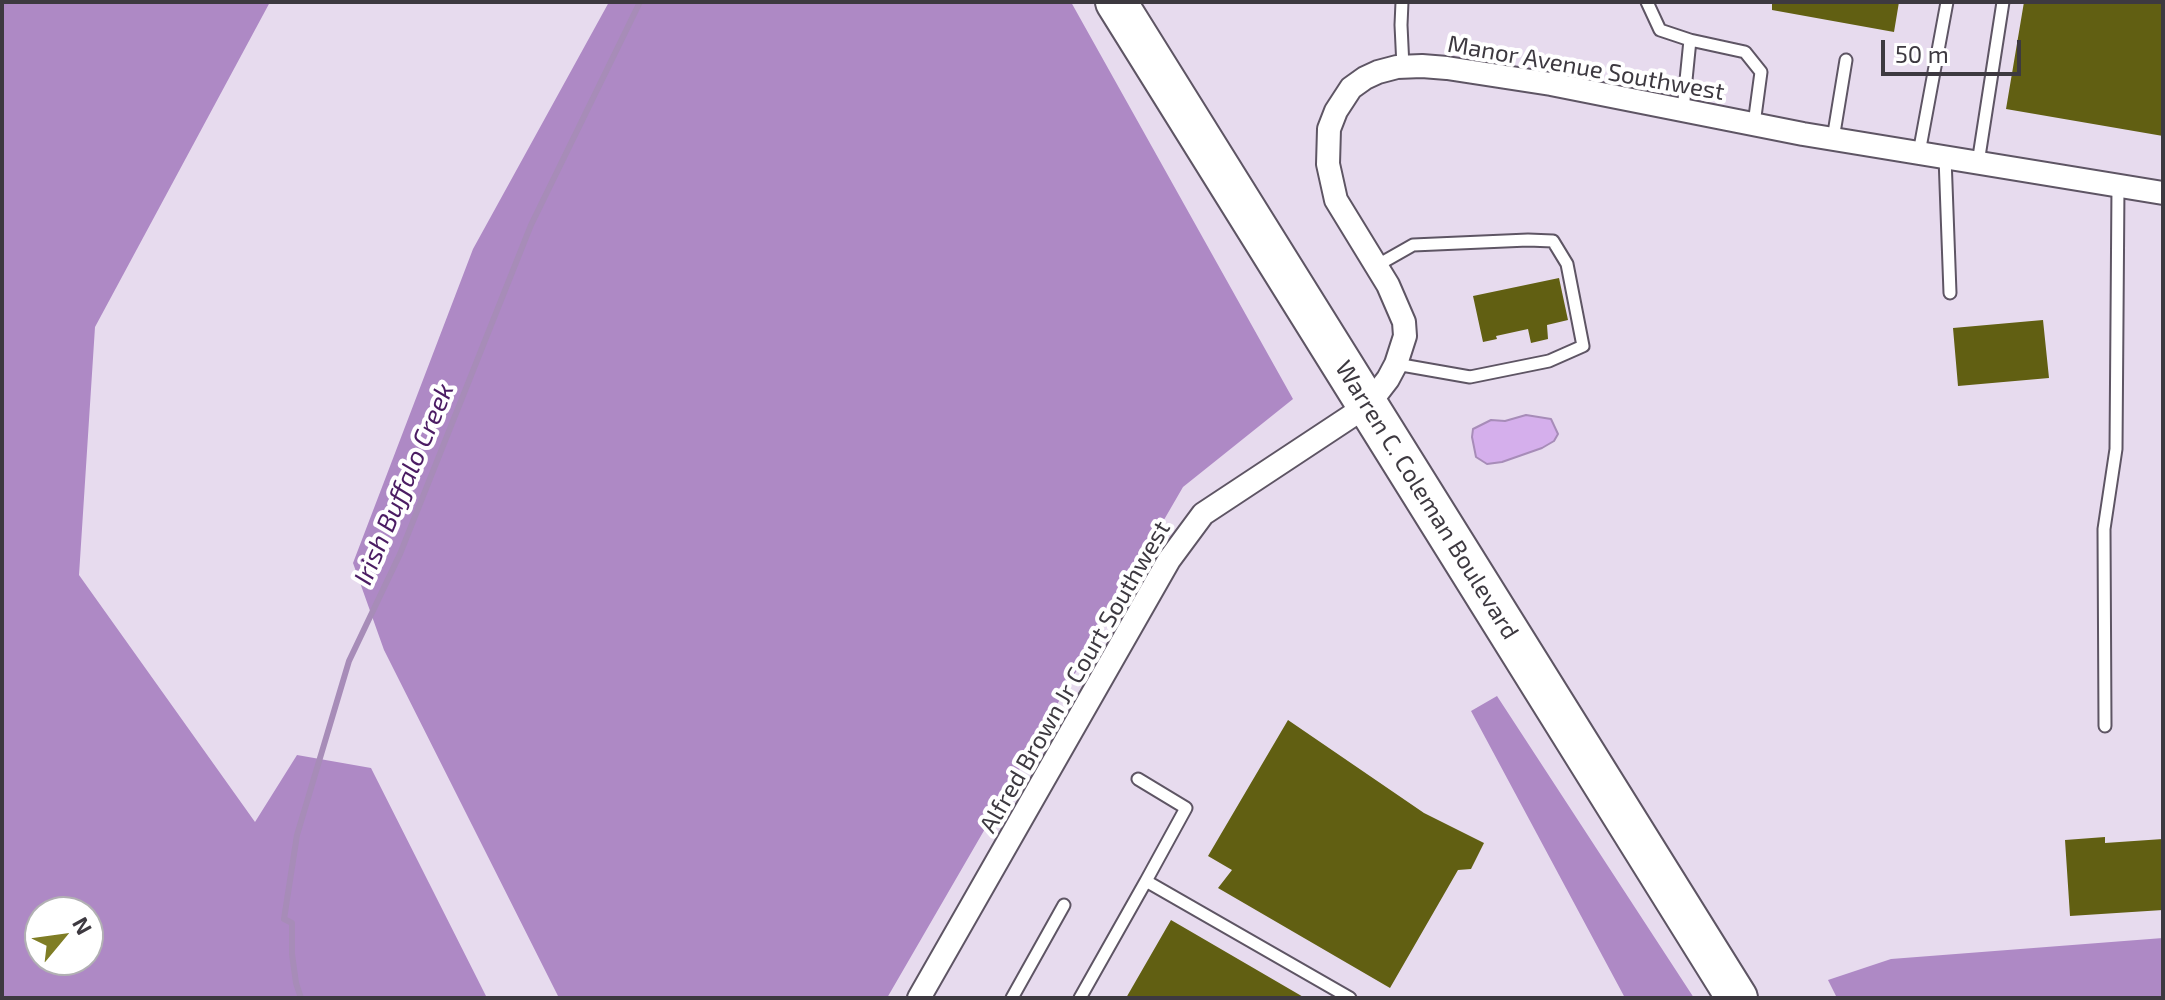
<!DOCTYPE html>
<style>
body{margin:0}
#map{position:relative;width:2165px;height:1000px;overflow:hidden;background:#e7dbee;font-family:"Exo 2",sans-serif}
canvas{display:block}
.frame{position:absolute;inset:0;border:4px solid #3d3940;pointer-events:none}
.north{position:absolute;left:24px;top:896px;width:80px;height:80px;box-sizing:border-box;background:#fff;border:2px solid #b1b0b3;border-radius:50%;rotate:61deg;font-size:22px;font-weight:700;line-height:32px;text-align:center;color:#3d3940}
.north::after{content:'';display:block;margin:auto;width:28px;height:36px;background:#7f7d25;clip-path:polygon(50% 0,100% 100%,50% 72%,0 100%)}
.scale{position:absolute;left:1881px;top:40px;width:140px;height:36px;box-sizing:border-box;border:4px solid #3d3940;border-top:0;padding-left:10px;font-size:24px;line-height:28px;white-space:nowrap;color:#3d3940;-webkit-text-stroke:6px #fff;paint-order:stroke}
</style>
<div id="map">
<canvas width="2165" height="1000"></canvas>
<div class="frame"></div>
<div class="north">N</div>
<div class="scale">50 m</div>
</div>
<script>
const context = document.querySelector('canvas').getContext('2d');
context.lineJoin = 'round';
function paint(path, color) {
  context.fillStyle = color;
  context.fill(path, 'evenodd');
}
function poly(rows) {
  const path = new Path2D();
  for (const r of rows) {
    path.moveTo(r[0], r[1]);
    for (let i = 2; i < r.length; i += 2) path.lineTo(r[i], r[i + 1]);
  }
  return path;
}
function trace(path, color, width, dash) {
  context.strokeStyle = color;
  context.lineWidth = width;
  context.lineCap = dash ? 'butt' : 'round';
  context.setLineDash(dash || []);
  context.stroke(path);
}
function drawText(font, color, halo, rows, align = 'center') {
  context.font = font + ' "Exo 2",sans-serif';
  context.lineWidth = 8;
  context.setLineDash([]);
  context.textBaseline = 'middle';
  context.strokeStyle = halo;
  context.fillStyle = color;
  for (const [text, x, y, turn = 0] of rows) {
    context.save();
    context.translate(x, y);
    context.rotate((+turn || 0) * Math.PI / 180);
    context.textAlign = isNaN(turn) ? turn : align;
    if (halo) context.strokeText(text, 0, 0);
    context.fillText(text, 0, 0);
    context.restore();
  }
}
paint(poly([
 [2,2,270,2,95,327,79,575,255,822,297,755,371,768,487,998,2,998],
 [40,912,88,912,88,960,40,960],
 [609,2,1071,2,1293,399,1183,487,887,998,559,998,384,650,353,563,473,249],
 [1497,696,1694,998,1625,998,1471,711],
 [2163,938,2163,998,1837,998,1828,980,1891,959]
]), '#ae89c5');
const water = poly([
 [1526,415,1551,419,1558,434,1554,441,1542,448,1502,462,1487,464,1476,457,1472,437,1473,429,1491,420,1505,421,1526,415]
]);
paint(water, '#d5afec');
trace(water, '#a78cb8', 2);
trace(poly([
 [301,998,296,983,292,954,292,923,284,919,297,835,349,661,400,554,531,225,640,2]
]), '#a78cb8', 6);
paint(poly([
 [1772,2,1899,2,1894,32,1772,10],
 [2024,2,2163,2,2163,136,2006,109],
 [1559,278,1568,320,1547,325,1548,339,1531,343,1528,329,1496,336,1497,339,1483,342,1473,296],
 [2043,320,2049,378,1958,386,1953,328],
 [1288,720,1424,813,1484,843,1471,869,1458,870,1390,988,1218,888,1232,870,1208,856],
 [2105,837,2105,843,2163,839,2163,910,2070,916,2065,840],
 [1171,920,1305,998,1126,998]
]), '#615f12');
const lane = poly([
 [1402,2,1401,25,1403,67],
 [1647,2,1660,30,1690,40],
 [1683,110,1690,40,1745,52,1761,72,1754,124],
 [1833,139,1846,60],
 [1919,153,1947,2],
 [1945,157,1950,293],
 [1978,163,2003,2],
 [1376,266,1413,245,1528,240,1553,241,1567,264,1583,346,1549,361,1470,377,1396,364],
 [2105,726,2104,529,2116,449,2118,186],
 [1138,779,1186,808,1146,881],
 [1012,998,1064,905],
 [1080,998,1146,881,1350,998]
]);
const street = poly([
 [919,998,1169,560,1203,514,1368,405,1388,379,1396,364,1405,336,1404,322,1388,285,1336,200,1328,164,1329,129,1336,111,1351,88,1365,78,1378,72,1397,67,1422,66,1447,68,1551,84,1803,134,2163,193]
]);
const highway = poly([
 [1116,2,1737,998]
]);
trace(lane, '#5e5564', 15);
trace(street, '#5e5564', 26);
trace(highway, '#5e5564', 44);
trace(lane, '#fff', 11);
trace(street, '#fff', 22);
trace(highway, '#fff', 40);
drawText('24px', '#3d3940', '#fff', [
 ["Manor Avenue Southwest",1586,68,10],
 ["Warren C. Coleman Boulevard",1427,500,58],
 ["Alfred Brown Jr Court Southwest",1075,677,-60]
]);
drawText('italic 26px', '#4b1c63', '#fff', [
 ["Irish Buffalo Creek",404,484,-67]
]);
</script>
